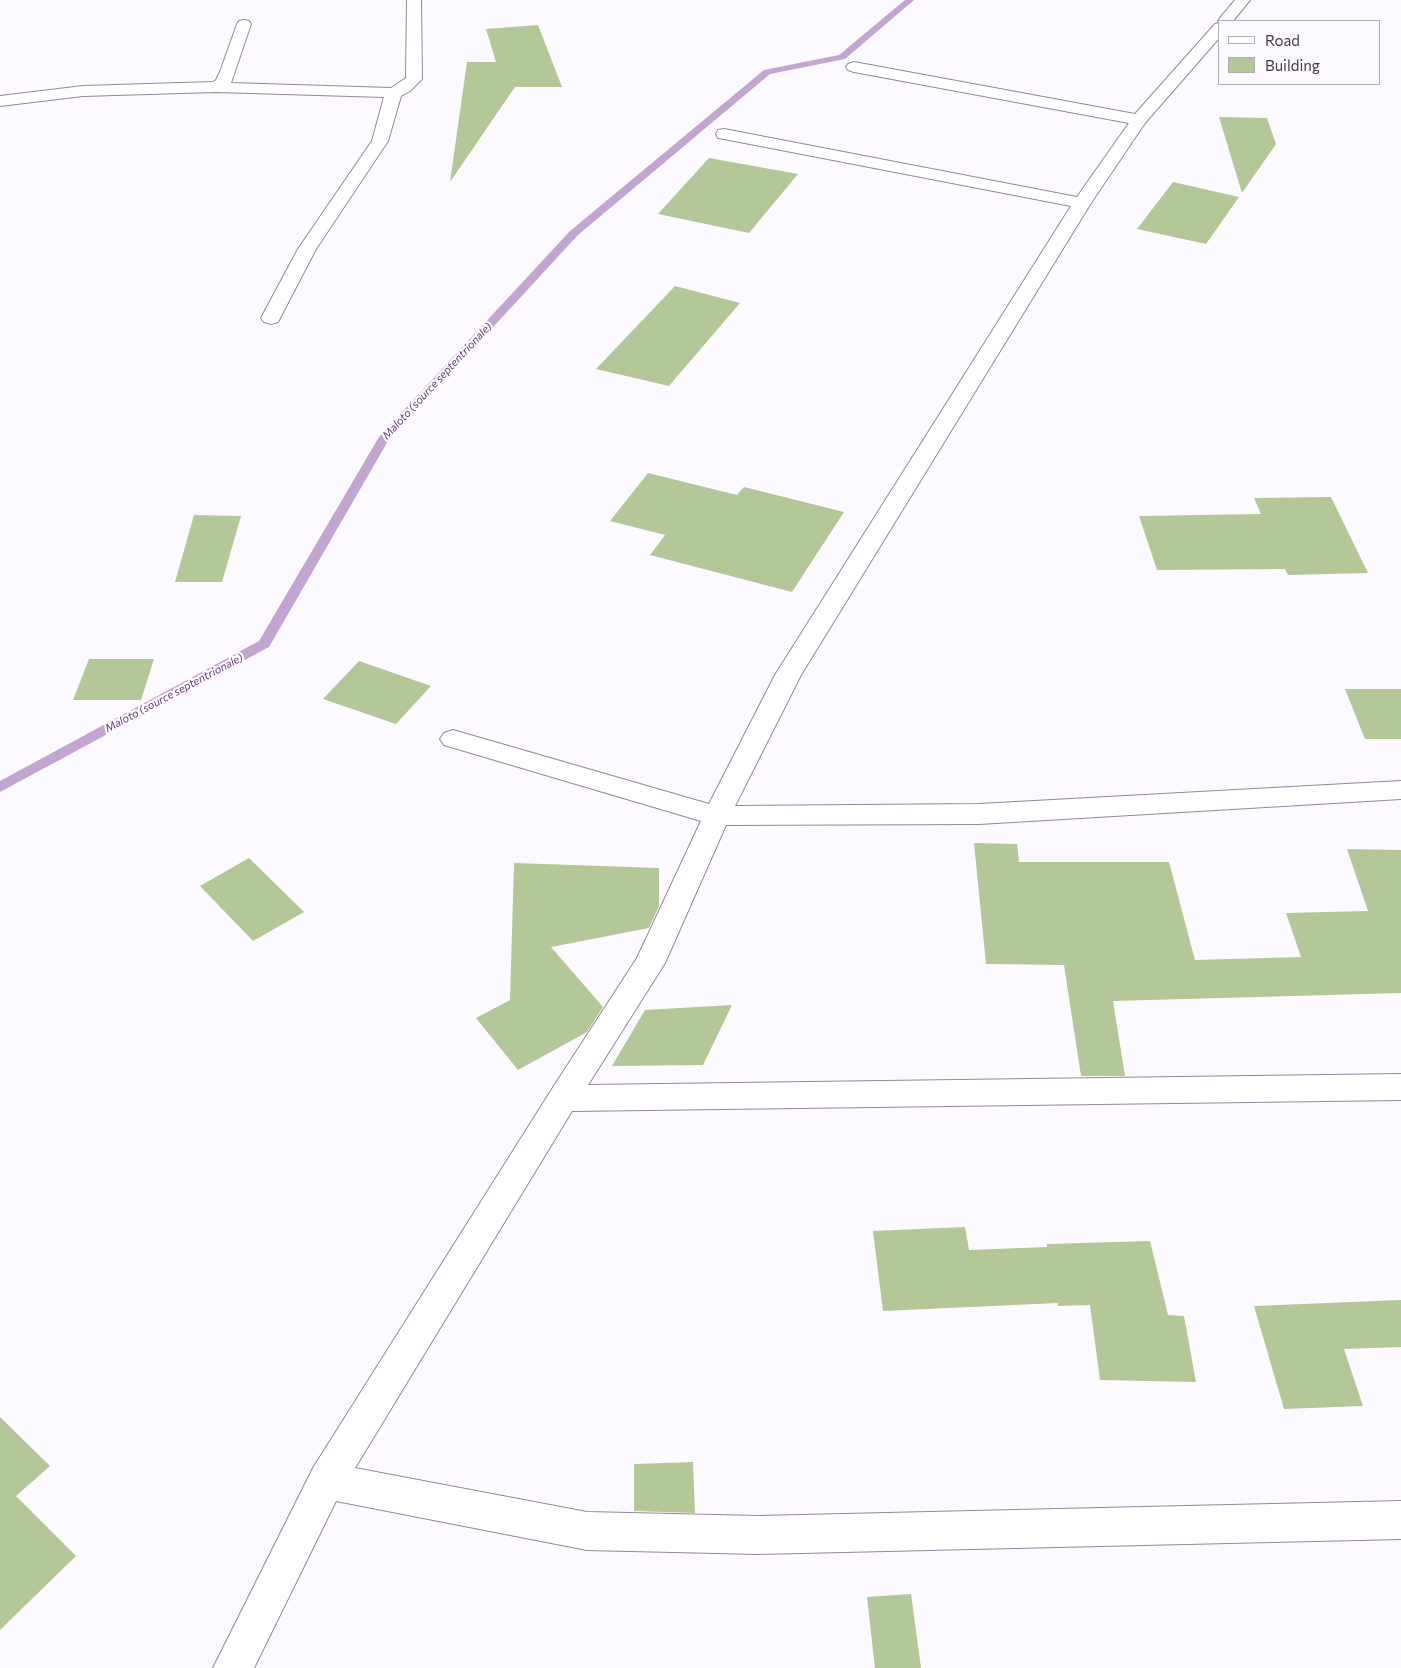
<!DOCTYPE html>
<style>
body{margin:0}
#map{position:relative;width:1401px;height:1668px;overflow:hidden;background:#fdfaff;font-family:Commissioner,sans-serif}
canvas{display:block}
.legend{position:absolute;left:1218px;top:20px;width:162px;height:65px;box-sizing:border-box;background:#fdfaff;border:1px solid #b1adb4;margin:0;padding:6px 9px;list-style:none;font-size:15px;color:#3f3943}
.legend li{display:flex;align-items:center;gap:10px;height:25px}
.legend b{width:25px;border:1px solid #b1adb4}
</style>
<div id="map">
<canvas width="1401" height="1668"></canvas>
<ul class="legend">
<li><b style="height:6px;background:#fff"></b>Road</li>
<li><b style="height:14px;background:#b3c798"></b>Building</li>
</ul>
</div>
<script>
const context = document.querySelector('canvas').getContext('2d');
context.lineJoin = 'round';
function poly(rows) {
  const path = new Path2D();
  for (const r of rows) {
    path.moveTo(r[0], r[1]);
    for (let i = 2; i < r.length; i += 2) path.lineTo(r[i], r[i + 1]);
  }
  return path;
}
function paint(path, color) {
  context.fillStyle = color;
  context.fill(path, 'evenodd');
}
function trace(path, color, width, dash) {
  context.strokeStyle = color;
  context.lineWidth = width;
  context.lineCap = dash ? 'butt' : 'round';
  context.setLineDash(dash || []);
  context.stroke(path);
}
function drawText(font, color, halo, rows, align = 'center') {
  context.font = font + ' Commissioner,sans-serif';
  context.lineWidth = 4.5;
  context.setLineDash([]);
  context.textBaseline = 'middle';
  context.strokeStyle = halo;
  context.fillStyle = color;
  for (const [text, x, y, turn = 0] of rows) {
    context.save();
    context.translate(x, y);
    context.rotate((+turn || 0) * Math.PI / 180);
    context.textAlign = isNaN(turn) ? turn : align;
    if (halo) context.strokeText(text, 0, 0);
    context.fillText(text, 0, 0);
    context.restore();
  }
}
paint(poly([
 [905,0,914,0,845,59,770,74,578,235,388,441,269,647,0,792,0,781,259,641,379,437,570,231,764,70,839,55,905,0]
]), '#c2a6d1');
paint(poly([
 [538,25,562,87,515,87,450,182,467,62,496,62,486,29],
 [1219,117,1267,118,1276,144,1242,193],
 [709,158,798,174,749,233,658,214],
 [1173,182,1239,197,1206,244,1137,229],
 [675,286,740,303,669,386,596,369],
 [648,473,737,495,744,487,844,512,792,592,650,555,665,535,610,521],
 [1331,497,1368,573,1288,575,1285,569,1157,570,1139,516,1261,514,1254,498],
 [194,515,241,516,222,582,175,582],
 [89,659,154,659,141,700,73,700],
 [359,661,431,686,396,724,323,699],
 [1345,689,1401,689,1401,739,1365,739],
 [974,843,1017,844,1019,862,1169,862,1195,960,1301,957,1286,913,1368,911,1347,849,1401,850,1401,993,1113,1001,1125,1076,1081,1076,1064,965,986,964],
 [249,858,304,912,253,941,200,886],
 [514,863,659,868,659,906,649,928,551,947,603,1007,587,1032,518,1070,476,1018,510,1000],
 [732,1005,703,1065,612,1066,645,1010],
 [965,1227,969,1250,1047,1247,1047,1244,1150,1241,1168,1315,1184,1316,1196,1382,1100,1380,1090,1305,1058,1306,1058,1303,883,1311,873,1231],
 [1401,1300,1401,1347,1344,1349,1363,1406,1284,1409,1254,1306],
 [0,1417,50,1466,16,1496,76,1556,0,1630],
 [693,1462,695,1513,634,1511,634,1464],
 [911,1594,921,1668,875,1668,867,1597]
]), '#b3c798');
const minor = poly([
 [407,0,421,0,422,79,410,91,401,96,388,141,316,249,278,322,271,324,264,322,261,318,298,249,372,141,384,97,216,92,83,96,0,106,0,96,83,86,213,82,216,80,220,72,237,24,239,21,244,20,249,21,251,24,231,83,391,88,406,78,407,0],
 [1235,0,1250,0,1233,21,1220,21,1220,37,1145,123,1091,203,801,675,735,806,979,804,1401,781,1401,799,979,824,726,825,665,963,588,1085,1401,1074,1401,1100,572,1111,355,1468,587,1512,758,1516,1401,1501,1401,1539,758,1554,587,1550,336,1501,254,1668,213,1668,313,1468,552,1089,637,958,701,821,444,745,440,739,444,733,453,730,709,804,775,675,1071,206,724,139,718,138,716,134,718,130,724,129,1077,197,1129,123,854,72,848,70,846,67,848,64,854,62,1135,114,1215,24,1219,23,1218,21,1220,18,1235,0]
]);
trace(minor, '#94869c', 2);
paint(minor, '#fff');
drawText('italic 11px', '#603b72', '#fdfaff', [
 ["Maloto (source septentrionale)",437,381,-47],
 ["Maloto (source septentrionale)",174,693,-28]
]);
</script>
